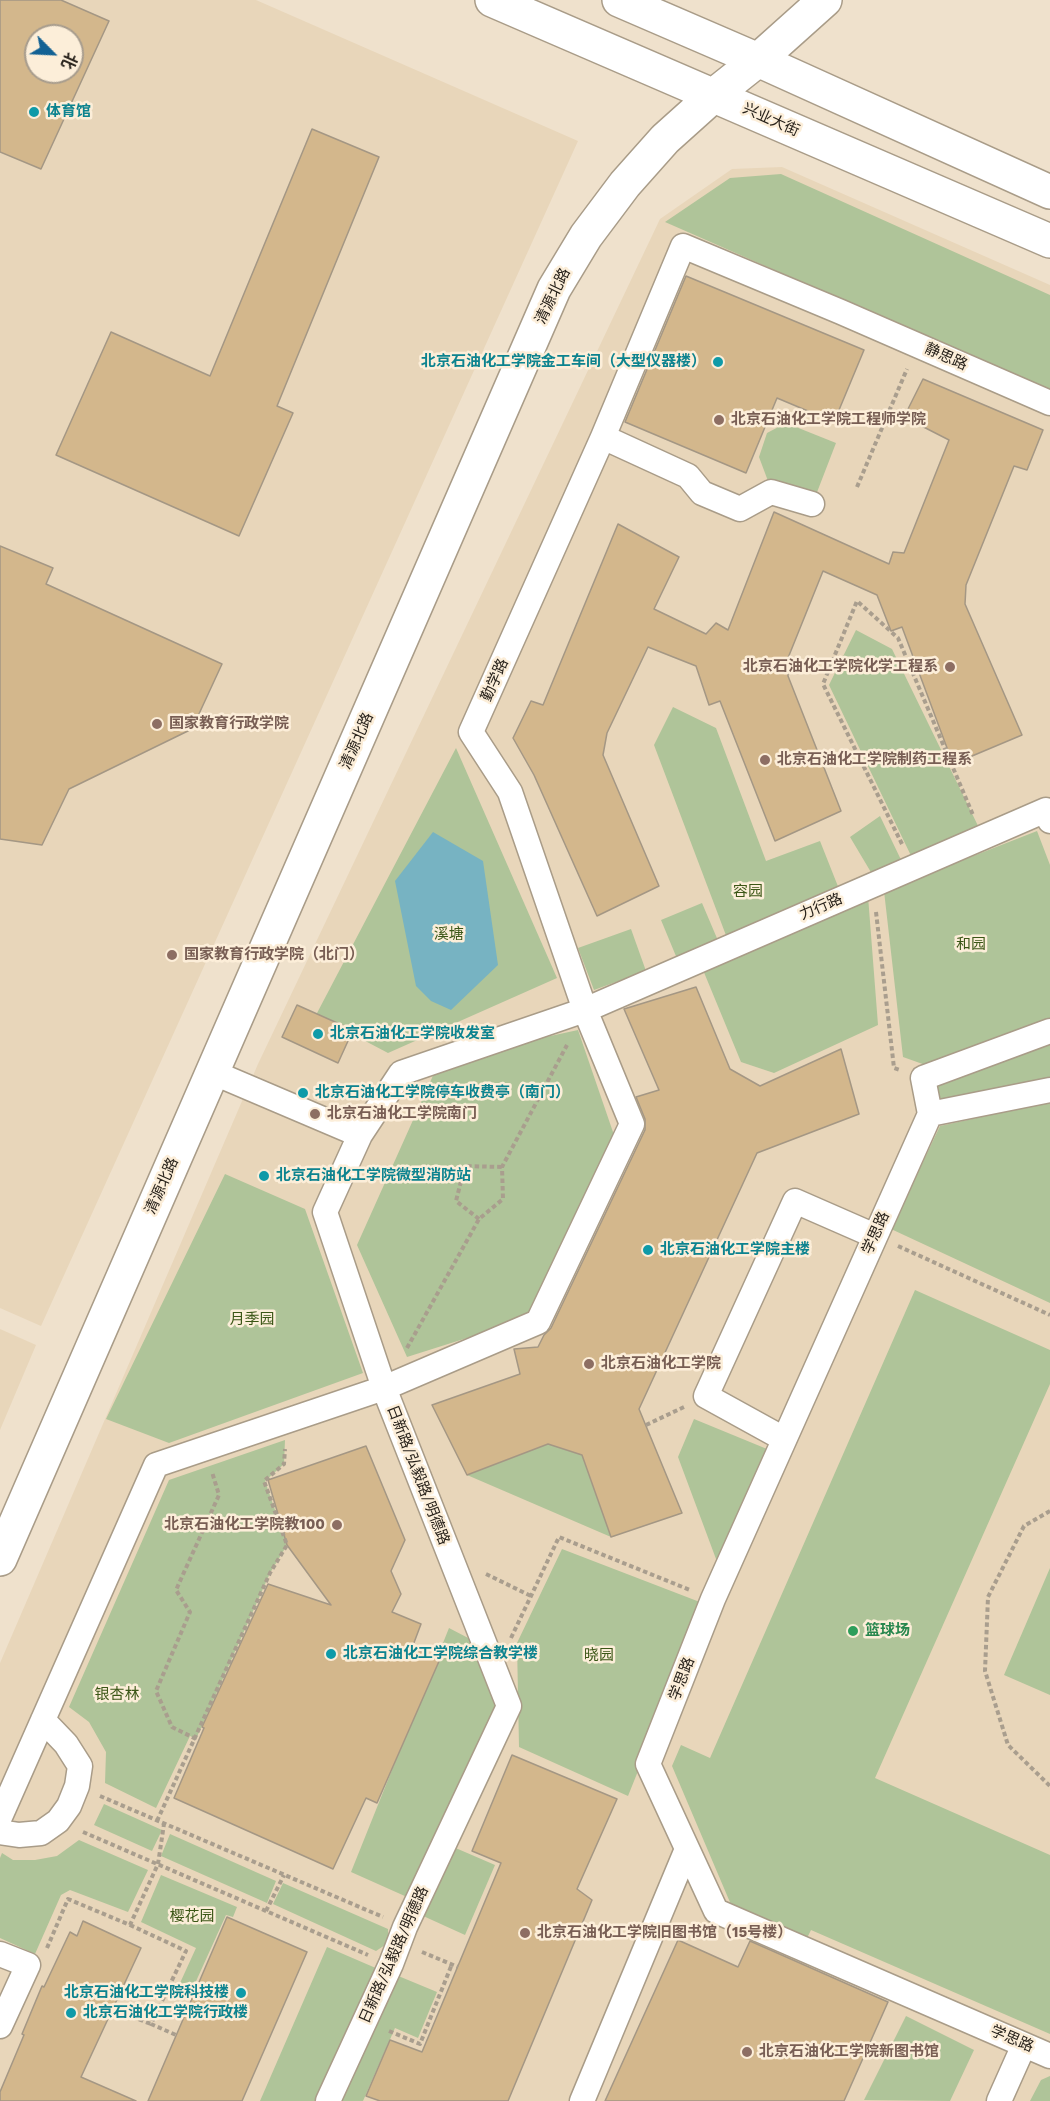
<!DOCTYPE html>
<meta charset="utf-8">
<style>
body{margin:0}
#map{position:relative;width:1050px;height:2101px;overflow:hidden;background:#efe1cc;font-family:"Work Sans","Noto Sans SC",sans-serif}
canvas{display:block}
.north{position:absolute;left:24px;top:24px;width:60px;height:60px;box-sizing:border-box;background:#fceed9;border:2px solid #a79c8d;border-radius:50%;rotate:114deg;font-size:16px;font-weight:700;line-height:24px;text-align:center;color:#28221b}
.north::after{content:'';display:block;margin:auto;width:21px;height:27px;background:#126194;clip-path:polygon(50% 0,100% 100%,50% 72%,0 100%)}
</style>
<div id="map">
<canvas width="1050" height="2101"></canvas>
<div class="north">北</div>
</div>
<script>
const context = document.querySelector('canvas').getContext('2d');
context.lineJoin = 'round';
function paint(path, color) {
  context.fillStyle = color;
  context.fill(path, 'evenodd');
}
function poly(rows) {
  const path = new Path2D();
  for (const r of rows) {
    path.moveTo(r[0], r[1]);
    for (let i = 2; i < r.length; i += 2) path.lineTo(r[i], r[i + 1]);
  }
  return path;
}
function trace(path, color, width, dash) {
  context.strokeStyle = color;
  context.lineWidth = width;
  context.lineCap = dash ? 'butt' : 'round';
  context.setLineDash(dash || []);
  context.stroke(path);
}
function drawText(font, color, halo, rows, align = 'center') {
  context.font = font + ' "Work Sans","Noto Sans SC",sans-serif';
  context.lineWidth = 5;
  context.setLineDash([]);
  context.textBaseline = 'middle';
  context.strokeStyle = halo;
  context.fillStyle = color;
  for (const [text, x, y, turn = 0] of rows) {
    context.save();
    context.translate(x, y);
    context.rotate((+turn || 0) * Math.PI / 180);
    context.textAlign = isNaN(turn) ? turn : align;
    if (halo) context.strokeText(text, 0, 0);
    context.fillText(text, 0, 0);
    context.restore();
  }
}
paint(poly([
 [0,0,256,0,578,141,41,1326,0,1308],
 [36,36,72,36,72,72,36,72],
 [782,167,1050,285,1050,2101,0,2101,0,1663,258,1064,660,219,732,169],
 [0,1329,36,1345,0,1430]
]), '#e8d6ba');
paint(poly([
 [781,174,1050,295,1050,391,665,222,730,178],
 [786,423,836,443,814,500,768,481,759,457,767,433],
 [856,630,892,649,981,832,915,864,829,685],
 [673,707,716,728,766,861,820,841,841,894,727,938,654,745],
 [456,748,557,978,388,1053,316,1015],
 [880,816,903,864,875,879,850,837],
 [1037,831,1050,865,1050,1020,931,1067,903,1057,884,891],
 [868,896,878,1025,774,1073,741,1062,703,970],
 [702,903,719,943,678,961,661,920],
 [631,929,646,971,594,990,578,948],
 [578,1030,614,1135,527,1319,407,1357,357,1245,440,1060],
 [1050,1031,1050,1090,930,1114,923,1078],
 [1050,1102,1050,1303,891,1229,940,1126],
 [225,1174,305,1209,363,1373,169,1443,106,1419],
 [915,1290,1050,1350,1050,1384,875,1778,1050,1855,1050,2034,811,1930,806,1940,732,1907,672,1766,681,1745,710,1758],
 [694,1419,767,1449,719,1567,678,1457],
 [285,1440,284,1464,265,1481,287,1545,270,1573,196,1739,190,1736,156,1808,105,1783,106,1752,89,1722,69,1707,169,1480],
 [548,1444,582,1455,611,1537,467,1475],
 [562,1549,705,1604,628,1796,519,1747,517,1643],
 [1050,1568,1050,1695,1004,1675],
 [449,1628,472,1640,498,1705,407,1897,351,1872],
 [104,1804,162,1830,152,1851,94,1825],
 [170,1834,276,1881,267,1903,161,1856],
 [79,1840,148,1870,128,1912,70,1890,61,1895,35,1954,0,1938,0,1858,2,1853,13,1860,35,1860,57,1856],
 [451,1846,495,1865,465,1935,421,1915],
 [161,1875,237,1907,233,1917,226,1915,188,1999,175,1994,196,1948,141,1922],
 [283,1883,388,1929,388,1943,376,1951,273,1904],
 [327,1947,378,1969,320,2101,260,2101],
 [396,1975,437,1992,418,2038,395,2028,363,2101,342,2101],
 [906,2016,974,2050,950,2101,864,2100],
 [1050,2076,1050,2101,1030,2101,1041,2080]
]), '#afc499');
paint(poly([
 [433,832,483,861,498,965,451,1010,431,1001,416,986,395,881]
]), '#77b3c2');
const building = poly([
 [0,0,61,0,109,21,41,169,0,152,0,0],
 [36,36,72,36,72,72,36,72,36,36],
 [312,129,379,157,277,406,293,413,239,536,56,455,111,332,210,376,312,129],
 [686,276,864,350,834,422,777,398,746,473,625,422,686,276],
 [923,379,1043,430,1027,470,1014,466,966,585,965,604,1022,735,953,764,902,627,891,631,877,595,823,571,788,658,788,676,841,811,775,841,720,701,709,705,696,666,648,647,607,733,603,755,659,886,597,916,534,775,513,738,531,701,543,705,618,524,679,557,654,609,706,634,716,623,728,630,774,512,889,564,893,552,904,553,949,440,904,417,923,379],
 [0,546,53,568,46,584,222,664,192,729,69,789,42,845,0,839,0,546],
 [696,987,730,1069,760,1086,841,1049,859,1114,757,1153,639,1409,682,1513,611,1537,582,1455,548,1444,467,1475,432,1405,520,1374,514,1349,538,1347,544,1335,551,1328,645,1130,645,1119,636,1097,659,1090,624,1009,696,987],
 [297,1005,353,1030,338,1063,282,1037,297,1005],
 [366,1446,405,1540,391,1571,401,1594,392,1612,421,1624,412,1648,440,1659,377,1803,366,1798,333,1869,174,1798,204,1728,202,1727,268,1584,331,1605,287,1545,268,1480,366,1446],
 [512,1755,617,1799,577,1889,592,1900,508,2101,380,2101,366,2096,390,2040,422,2052,501,1863,472,1851,512,1755],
 [227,1917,307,1952,242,2101,148,2101,227,1917],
 [83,1921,141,1948,81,2077,136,2101,0,2101,0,2092,24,2035,22,2034,42,1986,44,1987,70,1932,77,1936,83,1921],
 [678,1940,738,1967,750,1941,888,2002,844,2101,605,2101,678,1940]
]);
paint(building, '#d3b78c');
trace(building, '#a49784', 1.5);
const street = poly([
 [603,437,683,246,841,312,1050,403],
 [812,504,771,492,740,509,702,493,688,476,603,437,471,732,510,792,585,1010,1046,810,1050,821],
 [585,1010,632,1124,538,1322,384,1388,325,1212,360,1135,401,1073,585,1010],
 [212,1072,360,1135],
 [930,1114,713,1599,648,1764,716,1911,1050,2056],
 [930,1114,923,1078,1050,1031],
 [930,1114,1050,1090],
 [784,1439,706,1396,795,1201,875,1236],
 [0,1817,156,1465,384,1388,509,1706,405,1927,391,1964,328,2101],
 [0,1832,19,1835,41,1833,58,1821,69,1806,77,1786,80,1766,66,1744,43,1720],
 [0,1954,28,1965,0,2026],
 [582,2101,687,1849],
 [999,2101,1024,2045]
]);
const secondary = poly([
 [492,0,1050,241],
 [619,0,758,60,1050,192],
 [0,1559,554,289,586,236,625,184,665,139,714,95,758,60,825,0]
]);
trace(street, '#a99c88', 27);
trace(secondary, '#a99c88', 36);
trace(poly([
 [857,487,907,369],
 [902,844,823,684,857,601,898,638,973,815],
 [876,912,894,1068,900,1070],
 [479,1219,456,1201,465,1166,502,1167],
 [898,1246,1050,1315],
 [407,1348,479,1219,503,1199,502,1167,567,1045],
 [646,1425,684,1407],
 [1050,1511,1024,1526,988,1597,985,1671,1008,1745,1050,1786],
 [486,1574,531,1596],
 [511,1638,559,1537,690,1590],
 [196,1739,172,1727,156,1691,190,1612,176,1590,219,1495,212,1472],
 [100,1796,383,1917],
 [157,1821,270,1573,287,1545,264,1481,284,1464,285,1449],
 [83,1832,368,1955],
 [266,1911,284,1875],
 [130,1925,186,1951,151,2024,176,2035],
 [47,1948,68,1899,130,1925,158,1864,164,1824],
 [422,1952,458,1967],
 [125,2014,151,2024],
 [389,2031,420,2044,452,1964]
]), '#a99e8e', 4, [4.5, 3]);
trace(street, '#fff', 24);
trace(secondary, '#fff', 33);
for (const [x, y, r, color] of [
 [34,112,6,"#0f9aa8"],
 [718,362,6,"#0f9aa8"],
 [719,420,6,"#8d6e63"],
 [950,667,6,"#8d6e63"],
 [157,724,6,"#8d6e63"],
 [765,760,6,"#8d6e63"],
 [172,955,6,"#8d6e63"],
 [318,1034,6,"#0f9aa8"],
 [303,1093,6,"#0f9aa8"],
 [315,1114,6,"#8d6e63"],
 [264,1176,6,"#0f9aa8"],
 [648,1250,6,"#0f9aa8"],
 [589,1364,6,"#8d6e63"],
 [337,1525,6,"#8d6e63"],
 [853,1631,6,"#2e9e5b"],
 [331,1654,6,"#0f9aa8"],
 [525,1933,6,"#8d6e63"],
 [241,1993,6,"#0f9aa8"],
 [71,2013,6,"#0f9aa8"],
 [747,2052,6,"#8d6e63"]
]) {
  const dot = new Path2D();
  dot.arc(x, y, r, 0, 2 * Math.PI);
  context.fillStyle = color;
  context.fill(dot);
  trace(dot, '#fceed9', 2);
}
drawText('bold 15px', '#0d838f', '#fceed9', [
 ["体育馆",46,112],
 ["北京石油化工学院金工车间（大型仪器楼）",706,362,"right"],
 ["北京石油化工学院收发室",330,1034],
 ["北京石油化工学院停车收费亭（南门）",315,1093],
 ["北京石油化工学院微型消防站",276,1176],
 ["北京石油化工学院主楼",660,1250],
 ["北京石油化工学院综合教学楼",343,1654],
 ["北京石油化工学院科技楼",229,1993,"right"],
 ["北京石油化工学院行政楼",83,2013]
], 'left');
drawText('15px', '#28221b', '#fceed9', [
 ["兴业大街",771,120,24],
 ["清源北路",553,296,-64],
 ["静思路",946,357,24],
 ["勤学路",495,680,-66],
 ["清源北路",357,741,-66],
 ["力行路",821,907,-23],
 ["清源北路",162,1186,-66],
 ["学思路",876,1233,-66],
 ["日新路/弘毅路/明德路",418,1475,69],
 ["学思路",682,1679,-69],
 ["日新路/弘毅路/明德路",394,1955,-66],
 ["学思路",1012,2039,23]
]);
drawText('bold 15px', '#785e54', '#fceed9', [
 ["北京石油化工学院工程师学院",731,420],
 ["北京石油化工学院化学工程系",938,667,"right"],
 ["国家教育行政学院",169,724],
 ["北京石油化工学院制药工程系",777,760],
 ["国家教育行政学院（北门）",184,955],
 ["北京石油化工学院南门",327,1114],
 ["北京石油化工学院",601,1364],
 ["北京石油化工学院教100",325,1525,"right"],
 ["北京石油化工学院旧图书馆（15号楼）",537,1933],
 ["北京石油化工学院新图书馆",759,2052]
], 'left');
drawText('15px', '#3b5616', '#fceed9', [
 ["容园",748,892],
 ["溪塘",449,935],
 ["和园",971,945],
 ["月季园",252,1320],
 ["晓园",599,1656],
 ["银杏林",117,1695],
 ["樱花园",192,1917]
]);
drawText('bold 15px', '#27864d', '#fceed9', [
 ["篮球场",865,1631]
], 'left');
</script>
